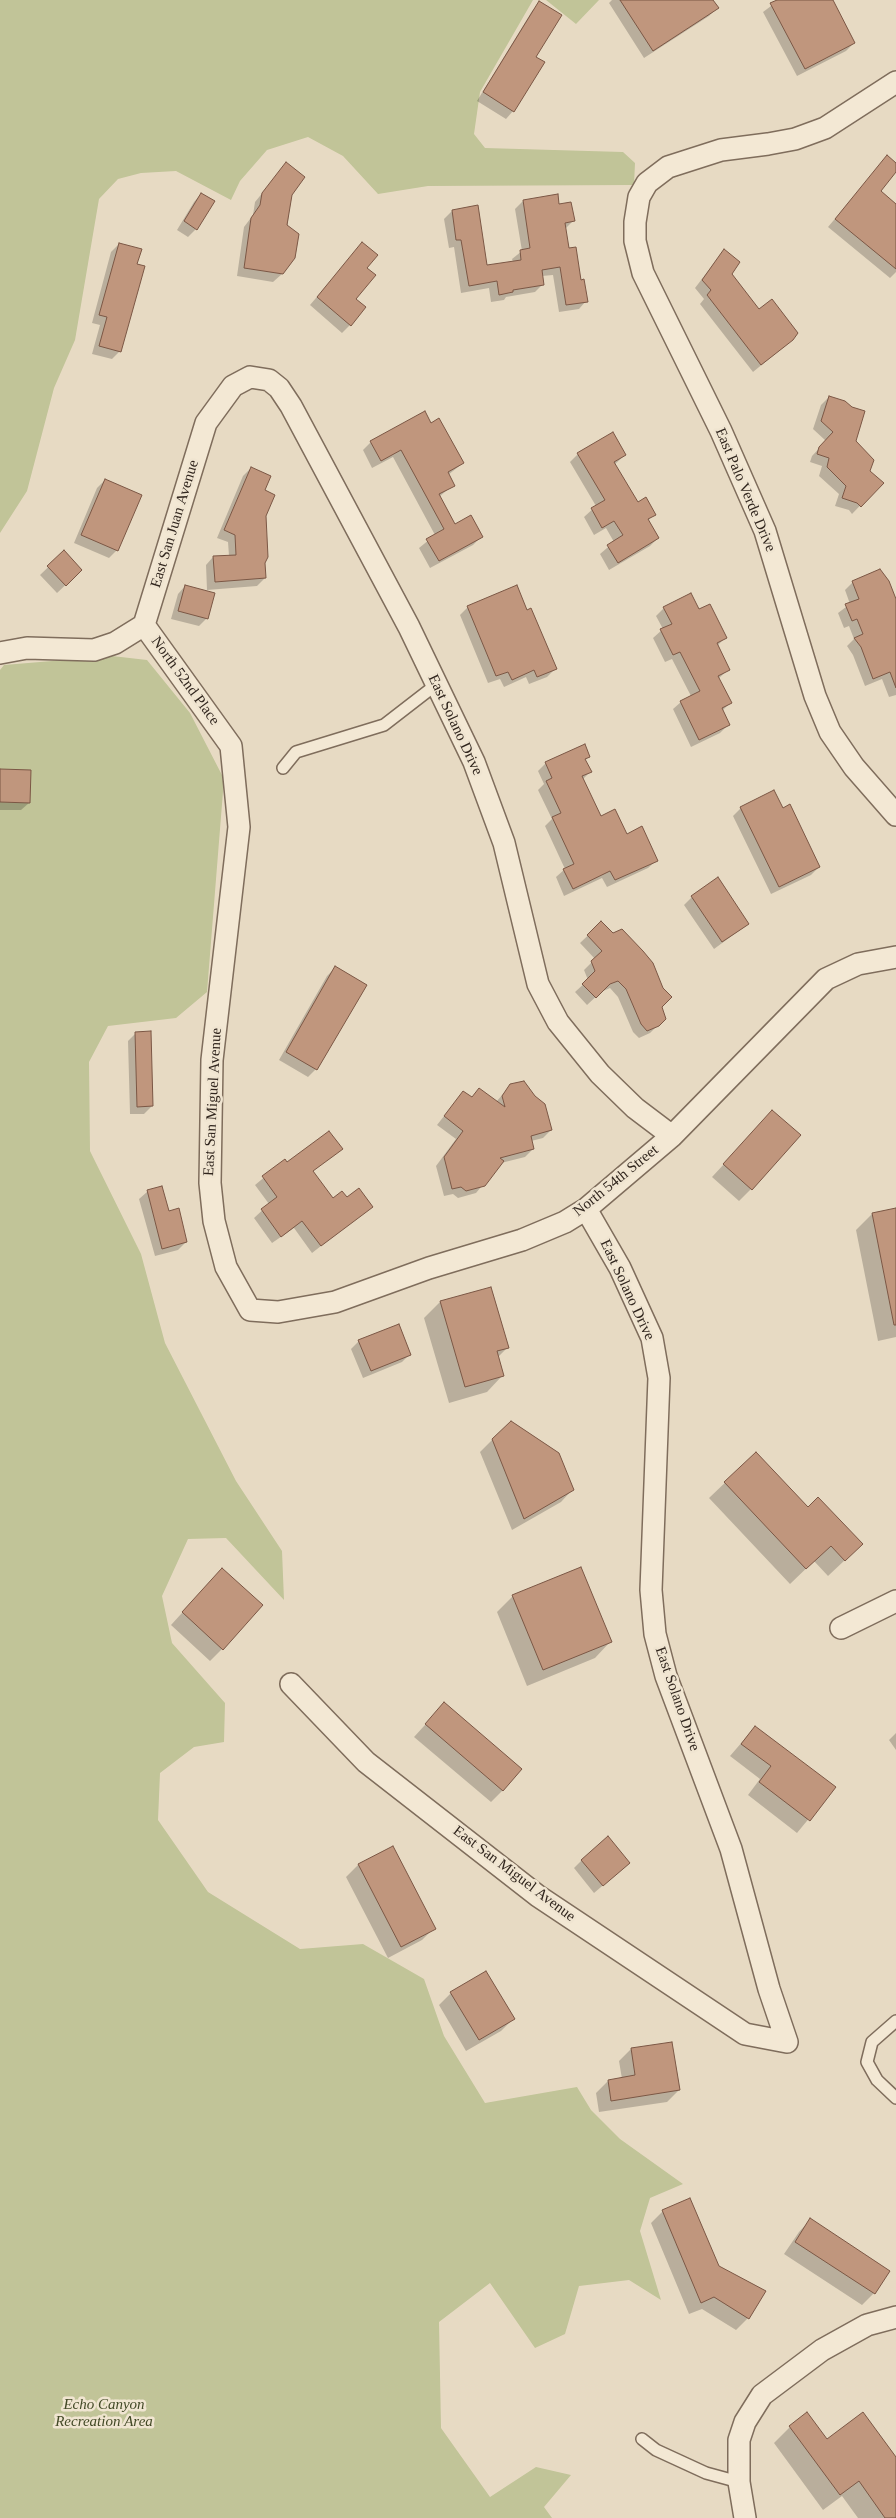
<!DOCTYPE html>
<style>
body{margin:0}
canvas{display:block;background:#e7dac3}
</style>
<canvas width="896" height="2518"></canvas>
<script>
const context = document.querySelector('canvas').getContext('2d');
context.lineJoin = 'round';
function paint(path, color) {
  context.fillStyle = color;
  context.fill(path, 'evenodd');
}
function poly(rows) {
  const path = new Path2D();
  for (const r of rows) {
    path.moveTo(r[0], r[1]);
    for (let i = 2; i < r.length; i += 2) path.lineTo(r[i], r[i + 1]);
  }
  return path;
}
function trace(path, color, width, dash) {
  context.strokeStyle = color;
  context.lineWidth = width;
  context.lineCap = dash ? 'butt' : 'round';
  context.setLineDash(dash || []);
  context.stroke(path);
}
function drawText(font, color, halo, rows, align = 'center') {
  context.font = font + ' "Times New Roman",serif';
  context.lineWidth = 5;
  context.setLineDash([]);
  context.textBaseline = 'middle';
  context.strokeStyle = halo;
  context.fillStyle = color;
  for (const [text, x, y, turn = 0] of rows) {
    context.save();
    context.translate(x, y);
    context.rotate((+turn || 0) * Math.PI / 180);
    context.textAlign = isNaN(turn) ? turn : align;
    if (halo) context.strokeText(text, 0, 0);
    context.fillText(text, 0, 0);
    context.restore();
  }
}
paint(poly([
 [0,0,533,0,480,92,474,134,485,148,623,152,635,163,634,185,428,186,378,194,343,156,308,137,267,150,240,181,231,200,176,171,141,173,118,179,99,199,75,340,54,388,27,491,0,533],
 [546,0,599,0,576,24],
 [112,656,147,660,190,713,224,779,207,992,176,1018,108,1026,89,1062,90,1151,141,1254,165,1343,236,1481,282,1551,284,1600,226,1538,188,1539,162,1596,172,1643,225,1703,224,1742,194,1747,160,1773,158,1820,208,1892,300,1949,363,1944,424,1979,444,2036,485,2103,577,2087,591,2110,620,2139,683,2184,650,2198,640,2231,661,2300,629,2280,579,2286,565,2334,535,2348,490,2283,439,2322,441,2428,490,2497,536,2467,571,2475,544,2507,552,2518,0,2518,0,670,4,665]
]), '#c1c498');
paint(poly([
 [612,0,712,0,717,8,709,16,644,58,609,3],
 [779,0,831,0,854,43,846,51,797,76,763,12],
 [540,3,535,57,513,111,506,119,477,101,532,11],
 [887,157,896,164,896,170,879,192,896,206,896,272,890,278,828,227],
 [286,164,291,195,282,274,273,282,237,276,244,227,253,215,255,202],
 [201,194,196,229,188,237,177,230,194,202],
 [523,201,558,206,573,221,565,229,568,249,586,301,579,309,559,312,553,275,542,276,543,284,535,292,506,297,504,300,491,302,489,288,461,293,454,247,449,248,444,219,452,211,486,267,513,262,512,259,522,251,515,209],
 [119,244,136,265,120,351,112,359,92,354,100,325,92,323,111,252],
 [724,250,731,274,759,310,792,340,753,372,700,304,704,299,695,288],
 [355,252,365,268,354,299,350,325,342,333,310,305],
 [829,397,869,471,882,483,852,514,849,510,835,506,839,494,819,476,822,466,810,462,812,456,826,441,813,429,821,405],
 [431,424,463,463,448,475,453,485,439,497,455,526,481,537,473,545,430,568,419,548,435,535,393,457,372,468,363,450,371,442],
 [578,454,625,455,614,465,637,504,654,514,648,521,658,538,650,546,609,570,600,554,614,542,606,528,594,535,584,517,596,506,570,462],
 [251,468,263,491,265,578,257,586,207,590,206,565,213,557,229,556,228,542,217,538,243,476],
 [105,480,117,550,109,558,74,543,97,488],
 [64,552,73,578,57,593,40,575],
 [853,582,896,603,896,695,889,697,882,679,865,686,853,655,847,646,854,639,849,626,844,628,838,613,850,604,845,590],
 [185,586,207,618,199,626,171,619,178,594],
 [468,607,526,611,555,669,547,677,529,684,526,677,504,687,500,679,488,683,460,615],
 [664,608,698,611,725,638,717,646,729,669,718,679,730,703,722,711,728,725,720,733,691,747,673,709,681,702,691,696,672,659,665,662,653,638,663,629,656,616],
 [584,745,589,756,585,761,590,772,583,779,600,818,656,861,648,868,607,887,602,878,564,896,556,877,565,869,545,826,552,819,538,790,544,784,538,771,546,763],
 [0,771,29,803,21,810,0,810],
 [741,808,782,810,819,867,811,875,771,894,733,816],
 [692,897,748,924,714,949,684,905],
 [601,923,665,1018,650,1033,639,1038,633,1032,618,997,610,988,601,992,587,1005,575,992,588,980,584,970,595,959,580,943],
 [335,968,316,1069,308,1077,279,1060,327,976],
 [136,1033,152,1106,144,1114,130,1114,128,1041],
 [511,1085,551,1130,543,1138,531,1141,533,1149,525,1157,501,1163,476,1193,458,1198,453,1194,444,1196,436,1166,456,1139,437,1125,463,1092,471,1098,496,1102],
 [761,1124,751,1189,739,1201,712,1177],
 [341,1149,312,1172,332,1200,346,1199,371,1207,312,1253,294,1228,272,1243,254,1218,269,1204,255,1185,285,1160,287,1164],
 [161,1188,168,1212,186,1242,178,1250,155,1256,139,1199,147,1192],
 [896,1210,896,1337,878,1341,856,1230,872,1214],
 [491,1288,508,1347,497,1358,502,1376,487,1392,449,1403,424,1318,440,1302],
 [359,1341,410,1354,402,1362,363,1378,351,1349],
 [492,1440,573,1489,561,1502,512,1530,480,1452],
 [755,1454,845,1560,828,1576,814,1561,790,1584,709,1498],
 [211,1581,222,1649,210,1661,171,1625],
 [513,1596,610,1642,595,1658,527,1686,497,1612],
 [444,1704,503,1790,491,1802,414,1737],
 [755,1727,834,1788,797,1833,748,1795,760,1779,730,1756],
 [896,1733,896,1750,889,1740],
 [392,1848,434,1928,422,1940,388,1958,346,1877,358,1865],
 [582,1860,621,1870,594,1893,574,1868],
 [451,1993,513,2019,501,2031,466,2051,439,2005],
 [631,2049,679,2090,667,2102,599,2112,596,2093,608,2081,622,2079,619,2061],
 [663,2211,718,2267,748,2318,736,2330,702,2309,689,2314,651,2223],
 [810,2220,874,2293,862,2305,784,2254,799,2232],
 [790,2427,826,2440,896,2460,896,2518,858,2518,842,2496,823,2510,774,2443]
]), '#0003');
const building = poly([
 [620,0,713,0,719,8,653,51,620,0],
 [777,0,833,0,855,43,805,69,770,3,777,0],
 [539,1,562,15,536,57,545,62,514,112,483,92,539,1],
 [887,155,896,163,896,172,881,191,896,204,896,269,835,219,887,155],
 [286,162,305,177,292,195,287,225,299,234,295,258,283,274,244,268,251,218,260,205,262,193,286,162],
 [201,193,215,201,197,230,184,221,201,193],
 [558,194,559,204,571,202,575,221,565,223,569,248,576,247,581,280,584,279,588,302,566,305,560,267,542,270,544,285,513,290,513,292,499,295,497,281,469,286,461,240,456,240,452,210,478,205,487,265,521,260,520,250,530,248,523,200,558,194],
 [362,242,378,255,367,268,376,275,356,299,366,307,351,326,317,297,362,242],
 [119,243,142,249,137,264,145,266,121,352,99,346,107,317,99,315,119,243],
 [724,249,740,262,732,274,759,309,772,299,798,333,793,340,761,365,707,295,711,290,702,280,724,249],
 [829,396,845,401,852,407,865,411,856,441,874,460,870,471,884,483,861,507,857,503,842,498,846,486,827,467,829,458,817,454,819,447,833,432,821,421,829,396],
 [425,411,431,423,439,418,464,463,448,472,455,486,439,494,455,524,471,515,483,537,439,561,426,539,444,529,401,450,381,461,370,441,425,411],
 [613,432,626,455,614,462,638,502,646,497,656,515,648,519,659,538,618,563,607,545,623,535,614,521,602,528,591,508,605,500,577,453,613,432],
 [251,467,271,476,265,490,275,495,266,516,268,557,265,563,266,578,215,582,213,556,236,555,235,535,224,530,251,467],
 [105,479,142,495,118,551,81,535,105,479],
 [64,550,82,570,66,586,47,566,64,550],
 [880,569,889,581,896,599,896,688,890,672,873,679,861,647,854,638,863,634,857,619,852,621,845,604,859,599,852,581,880,569],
 [185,585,215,593,208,619,178,611,185,585],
 [517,585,527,610,531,608,557,669,537,677,534,670,512,680,508,672,496,676,467,606,517,585],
 [691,593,699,609,710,604,727,638,717,643,730,670,718,676,732,703,722,708,730,725,699,740,680,701,700,691,680,652,673,655,660,629,672,624,663,607,691,593],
 [585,744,590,757,585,759,592,772,582,776,601,816,615,809,627,834,642,826,658,861,615,880,610,871,573,889,563,869,574,864,552,817,561,813,546,781,552,778,545,762,585,744],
 [0,769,31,770,30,803,0,802,0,769],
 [774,790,783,808,790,804,820,867,779,887,740,807,774,790],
 [718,877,749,924,722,942,691,896,718,877],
 [601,921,613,933,622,929,643,951,653,963,663,988,672,997,662,1007,666,1019,659,1026,647,1031,641,1024,626,989,618,981,610,984,596,998,582,984,595,971,591,961,602,951,587,935,601,921],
 [335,966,367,985,317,1070,286,1052,335,966],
 [151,1031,153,1106,137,1107,135,1032,151,1031],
 [524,1081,535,1096,545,1104,552,1130,531,1136,534,1149,500,1158,504,1161,485,1186,466,1191,461,1187,452,1189,444,1157,463,1131,444,1116,463,1091,472,1097,479,1088,505,1107,502,1096,510,1084,524,1081],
 [772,1110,801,1135,752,1190,723,1164,772,1110],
 [329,1131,343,1149,313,1171,333,1198,342,1191,347,1197,359,1188,373,1207,321,1246,302,1221,281,1237,261,1209,277,1197,262,1176,285,1159,287,1162,329,1131],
 [162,1186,169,1211,179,1208,187,1242,162,1249,147,1190,162,1186],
 [896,1208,896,1325,894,1325,872,1213,896,1208],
 [491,1287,509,1348,497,1351,504,1376,465,1387,440,1301,491,1287],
 [399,1324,411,1355,371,1371,358,1340,399,1324],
 [511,1421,559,1453,574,1490,524,1519,492,1439,511,1421],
 [756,1452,808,1507,818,1497,863,1544,845,1561,831,1546,806,1569,724,1482,756,1452],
 [581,1567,612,1642,543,1670,512,1595,581,1567],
 [222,1568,263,1605,223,1650,182,1612,222,1568],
 [444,1702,522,1769,503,1791,425,1724,444,1702],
 [755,1726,836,1787,810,1821,759,1782,771,1766,741,1744,755,1726],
 [608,1836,630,1863,603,1886,581,1860,608,1836],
 [393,1846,436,1929,401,1947,358,1864,393,1846],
 [486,1971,515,2019,479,2040,450,1992,486,1971],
 [672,2042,680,2090,611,2101,608,2080,635,2075,631,2048,672,2042],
 [690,2198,719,2266,766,2291,749,2319,714,2297,701,2303,662,2210,690,2198],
 [810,2218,890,2271,875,2294,795,2242,810,2218],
 [807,2412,827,2439,863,2412,896,2457,896,2518,885,2518,859,2481,840,2495,789,2426,807,2412]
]);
paint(building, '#c0967d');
trace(building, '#7b5745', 1);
const service = poly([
 [283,768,296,752,384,725,437,684],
 [896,2021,872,2042,867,2062,877,2080,896,2098],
 [642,2439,656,2450,706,2473,739,2482]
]);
const minor = poly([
 [896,82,825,128,795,139,768,144,721,150,668,167,647,183,639,197,635,222,635,241,643,273,721,431,765,531,815,696,830,732,854,767,896,815],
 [144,625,206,423,233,386,250,377,269,380,279,388,291,406,409,627,474,762,504,843,538,984,558,1022,600,1074,635,1108,672,1136],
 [0,653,27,648,94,650,115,643,144,625,231,746,239,827,212,1060,210,1183,214,1221,226,1267,250,1310,278,1312,335,1302,429,1268,522,1240,565,1222,586,1209,672,1136,826,979,858,964,896,957],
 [586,1209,620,1268,652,1338,659,1378,651,1590,655,1634,666,1676,731,1849,769,1989,787,2042],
 [841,1628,896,1601],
 [291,1684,366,1762,538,1896,745,2034,787,2042],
 [745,2518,739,2482,739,2440,745,2422,762,2395,822,2350,867,2325,896,2317]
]);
trace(service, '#7f6d5c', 14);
trace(minor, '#7f6d5c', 24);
trace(service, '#f3e8d4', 11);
trace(minor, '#f3e8d4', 21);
drawText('15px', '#31261e', '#f0e5d1', [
 ["East Palo Verde Drive",745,490,67],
 ["East San Juan Avenue",175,524,-73],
 ["North 52nd Place",185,681,54],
 ["East Solano Drive",455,725,65],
 ["East San Miguel Avenue",213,1102,-87],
 ["North 54th Street",616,1181,-39],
 ["East Solano Drive",627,1290,65],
 ["East Solano Drive",677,1699,71],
 ["East San Miguel Avenue",514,1874,37]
]);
drawText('italic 15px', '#434a27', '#f0e5d1', [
 ["Echo Canyon",104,2405],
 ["Recreation Area",104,2422]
]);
</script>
